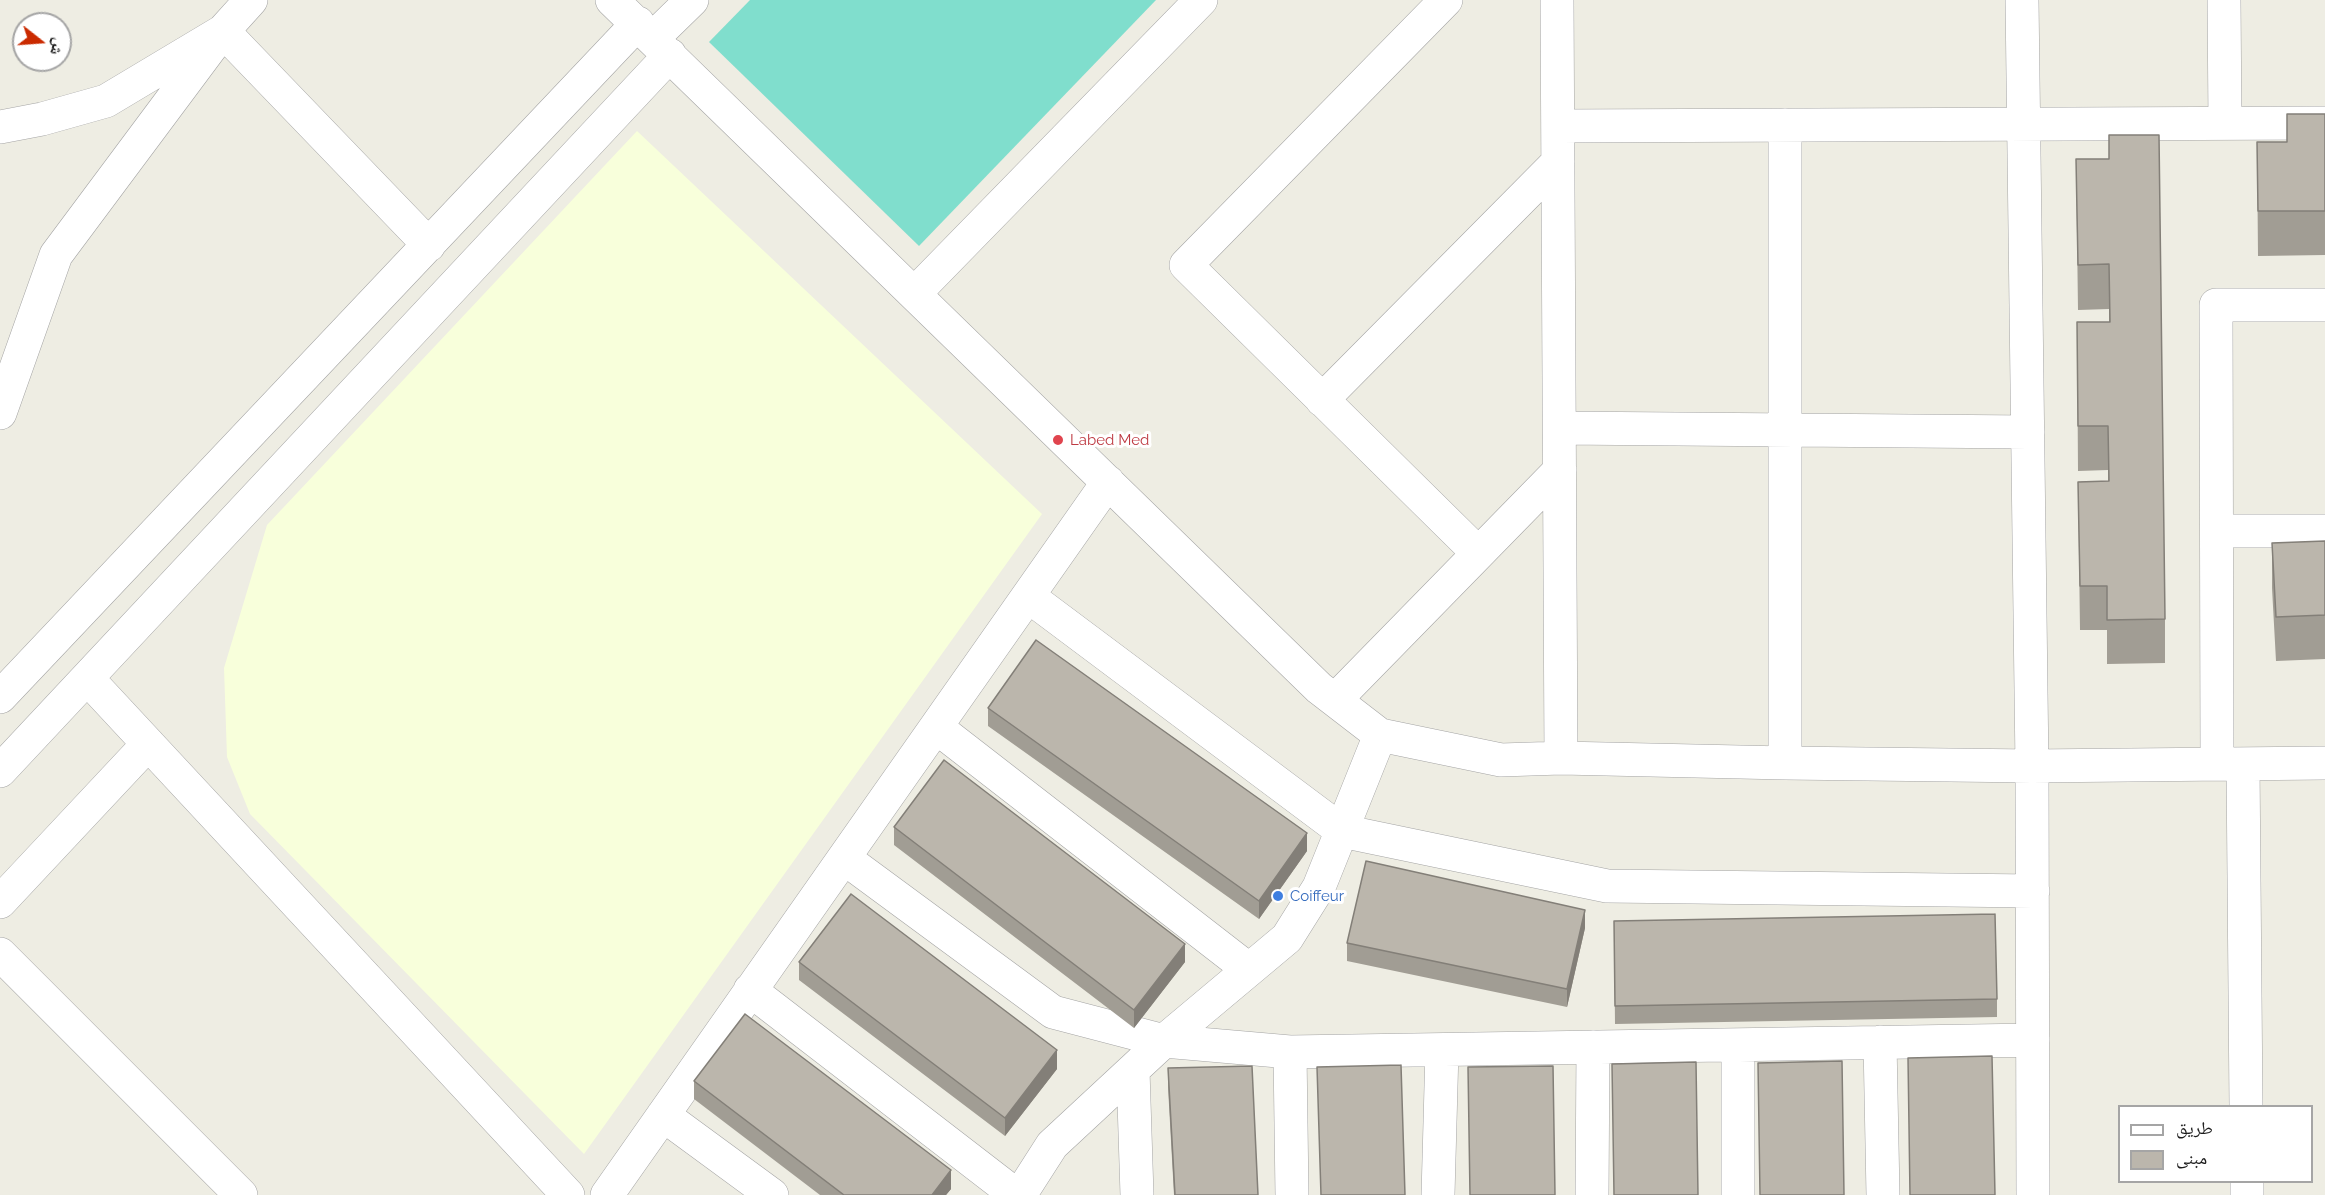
<!DOCTYPE html>
<meta charset="utf-8">
<style>
body{margin:0}
#map{position:relative;width:2325px;height:1195px;overflow:hidden;background:#eeede3;font-family:Raleway,"Noto Naskh Arabic",sans-serif}
canvas{display:block}
.legend{position:absolute;left:2118px;top:1105px;width:195px;height:78px;box-sizing:border-box;background:#fff;border:2px solid #a5a5a5;margin:0;padding:8px 10px;list-style:none;font-size:18px;color:#1d1d1d}
.legend li{display:flex;align-items:center;gap:12px;height:30px}
.legend b{width:30px;border:2px solid #a5a5a5}
.north{position:absolute;left:12px;top:12px;width:60px;height:60px;box-sizing:border-box;background:#fff;border:2px solid #a5a5a5;border-radius:50%;rotate:107deg;font-size:16px;font-weight:700;line-height:24px;text-align:center;color:#1d1d1d}
.north::after{content:'';display:block;margin:auto;width:21px;height:27px;background:#ca2a00;clip-path:polygon(50% 0,100% 100%,50% 72%,0 100%)}
</style>
<div id="map">
<canvas width="2325" height="1195"></canvas>
<ul class="legend">
<li><b style="height:8px;background:#fff"></b>طريق</li>
<li><b style="height:16px;background:#bbb6ac"></b>مبنى</li>
</ul>
<div class="north">ش</div>
</div>
<script>
const context = document.querySelector('canvas').getContext('2d');
context.lineJoin = 'round';
function paint(path, color) {
  context.fillStyle = color;
  context.fill(path, 'evenodd');
}
function poly(rows) {
  const path = new Path2D();
  for (const r of rows) {
    path.moveTo(r[0], r[1]);
    for (let i = 2; i < r.length; i += 2) path.lineTo(r[i], r[i + 1]);
  }
  return path;
}
function trace(path, color, width, dash) {
  context.strokeStyle = color;
  context.lineWidth = width;
  context.lineCap = dash ? 'butt' : 'round';
  context.setLineDash(dash || []);
  context.stroke(path);
}
function drawText(font, color, halo, rows, align = 'center') {
  context.font = font + ' Raleway,sans-serif';
  context.lineWidth = 6;
  context.setLineDash([]);
  context.textBaseline = 'middle';
  context.strokeStyle = halo;
  context.fillStyle = color;
  for (const [text, x, y, turn = 0] of rows) {
    context.save();
    context.translate(x, y);
    context.rotate((+turn || 0) * Math.PI / 180);
    context.textAlign = isNaN(turn) ? turn : align;
    if (halo) context.strokeText(text, 0, 0);
    context.fillText(text, 0, 0);
    context.restore();
  }
}
paint(poly([
 [637,131,1042,514,584,1154,250,814,227,757,224,668,267,525]
]), '#f8ffdb');
paint(poly([
 [750,0,1156,0,919,246,709,42]
]), '#80decd');
const street = poly([
 [612,0,1319,688,1380,735,1501,760,1561,758,1785,763,2032,766,2325,763],
 [1446,0,1186,265,1477,552],
 [1557,0,1561,758],
 [2022,0,2032,766,2033,1195],
 [2224,0,2225,123],
 [653,38,692,0],
 [1558,126,2325,123],
 [0,127,42,119,106,101,223,31,251,0],
 [915,293,1201,0],
 [1322,400,1558,162],
 [0,413,56,255,223,31,429,245],
 [1560,428,2028,432],
 [2217,531,2325,531],
 [1028,596,1342,831,1607,886,2033,891],
 [87,678,568,1195],
 [0,697,638,23],
 [1335,700,1560,470],
 [936,727,1248,969],
 [1785,763,1785,125],
 [2217,764,2216,305,2325,305],
 [2243,764,2246,1106],
 [0,771,670,55],
 [844,858,1053,1012,1164,1041,1290,1052,2033,1040],
 [0,902,148,744],
 [0,954,241,1195],
 [750,990,1016,1195],
 [1880,1042,1883,1195],
 [1290,1052,1292,1195],
 [1133,1070,1137,1195],
 [663,1115,772,1195],
 [2247,1182,2247,1195],
 [607,1195,1108,482],
 [1020,1195,1052,1145,1164,1041,1287,938,1319,887,1380,735],
 [1438,1195,1442,1050],
 [1592,1195,1593,1047],
 [1738,1195,1738,1045]
]);
trace(street, '#a4a4a4', 34);
trace(street, '#fff', 33);
paint(poly([
 [2325,114,2325,255,2258,256,2257,142,2287,142],
 [2076,159,2109,159,2165,619,2165,663,2107,664,2107,630,2080,630,2078,482,2108,481,2108,470,2078,471,2077,322,2109,322,2109,309,2078,310],
 [2325,541,2325,659,2276,661,2272,588,2272,543],
 [988,708,1307,851,1259,919,988,726],
 [894,827,1185,962,1134,1028,894,845],
 [1614,921,1997,999,1997,1017,1615,1024],
 [1585,928,1567,1007,1347,961,1347,943],
 [799,962,1057,1069,1005,1136,799,980],
 [1168,1068,1258,1195,1174,1195,1168,1087],
 [694,1081,951,1189,946,1195,820,1195,694,1099]
]), '#a19d94');
paint(poly([
 [1307,833,1307,851,1259,919,1259,901],
 [1585,910,1585,928,1567,1007,1567,989],
 [1185,944,1185,962,1134,1028,1134,1010],
 [1057,1050,1057,1069,1005,1136,1005,1118],
 [951,1170,951,1189,946,1195,932,1195]
]), '#837f78');
const building = poly([
 [2287,114,2325,114,2325,211,2258,211,2257,142,2287,142,2287,114],
 [2109,135,2159,135,2165,619,2107,620,2107,586,2080,586,2078,482,2109,481,2108,426,2078,426,2077,322,2110,322,2109,264,2078,265,2076,159,2109,159,2109,135],
 [2325,541,2325,615,2276,617,2272,543,2325,541],
 [1036,640,1307,833,1259,901,988,708,1036,640],
 [944,760,1185,944,1134,1010,894,827,944,760],
 [1366,861,1585,910,1567,989,1347,943,1366,861],
 [851,894,1057,1050,1005,1118,799,962,851,894],
 [1995,914,1997,999,1615,1006,1614,921,1995,914],
 [745,1014,951,1170,932,1195,844,1195,694,1081,745,1014],
 [1992,1056,1995,1195,1910,1195,1908,1058,1992,1056],
 [1842,1061,1844,1195,1760,1195,1758,1063,1842,1061],
 [1696,1062,1698,1195,1614,1195,1612,1064,1696,1062],
 [1401,1065,1405,1195,1321,1195,1317,1067,1401,1065],
 [1252,1066,1258,1195,1175,1195,1168,1068,1252,1066],
 [1553,1066,1555,1195,1470,1195,1468,1067,1553,1066]
]);
paint(building, '#bbb6ac');
trace(building, '#837f78', 1.5);
for (const [x, y, r, color] of [
 [1058,440,6,"#e0444e"],
 [1278,896,6,"#3f7fe0"]
]) {
  const dot = new Path2D();
  dot.arc(x, y, r, 0, 2 * Math.PI);
  context.fillStyle = color;
  context.fill(dot);
  trace(dot, '#fff', 2);
}
drawText('15px', '#be3a42', '#fff', [
 ["Labed Med",1070,440]
], 'left');
drawText('15px', '#366cbe', '#fff', [
 ["Coiffeur",1290,896]
], 'left');
</script>
